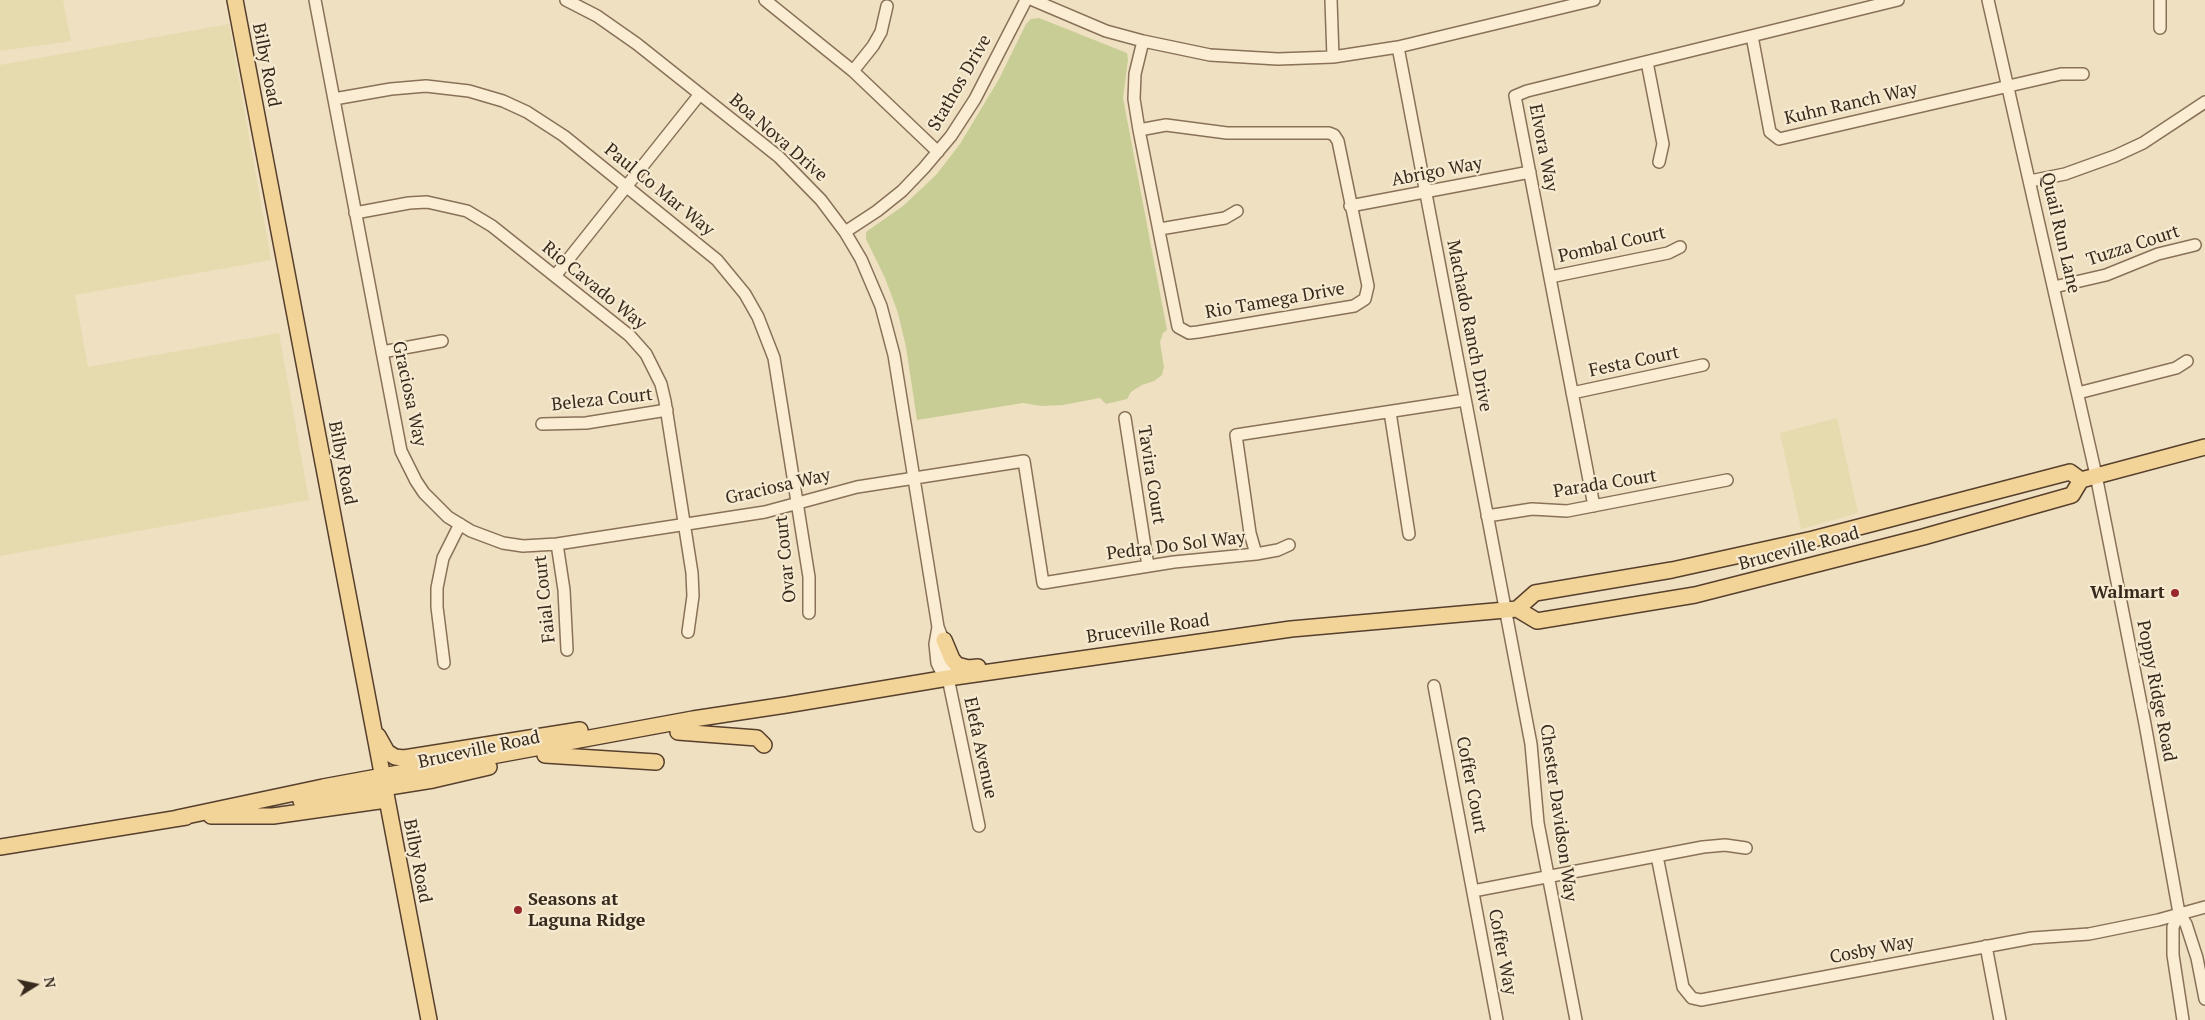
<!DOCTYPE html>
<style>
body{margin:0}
#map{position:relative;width:2205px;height:1020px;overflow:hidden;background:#efe0c1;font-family:"PT Serif",serif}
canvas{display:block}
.north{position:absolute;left:10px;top:960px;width:50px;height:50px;-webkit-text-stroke:4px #f6ead1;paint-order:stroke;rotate:80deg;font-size:14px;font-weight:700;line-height:20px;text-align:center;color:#38291d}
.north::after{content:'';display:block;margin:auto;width:18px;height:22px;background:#38291d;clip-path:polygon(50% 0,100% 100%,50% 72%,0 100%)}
</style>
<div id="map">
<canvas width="2205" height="1020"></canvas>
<div class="north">N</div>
</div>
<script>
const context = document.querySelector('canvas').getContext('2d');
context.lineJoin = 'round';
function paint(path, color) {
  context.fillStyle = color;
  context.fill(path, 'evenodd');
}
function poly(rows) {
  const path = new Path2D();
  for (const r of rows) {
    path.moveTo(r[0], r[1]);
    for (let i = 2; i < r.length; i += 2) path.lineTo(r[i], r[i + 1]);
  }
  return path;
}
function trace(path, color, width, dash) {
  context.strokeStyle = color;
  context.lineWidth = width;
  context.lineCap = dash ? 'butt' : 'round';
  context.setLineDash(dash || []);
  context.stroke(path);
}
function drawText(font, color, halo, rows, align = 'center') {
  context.font = font + ' "PT Serif",serif';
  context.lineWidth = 4.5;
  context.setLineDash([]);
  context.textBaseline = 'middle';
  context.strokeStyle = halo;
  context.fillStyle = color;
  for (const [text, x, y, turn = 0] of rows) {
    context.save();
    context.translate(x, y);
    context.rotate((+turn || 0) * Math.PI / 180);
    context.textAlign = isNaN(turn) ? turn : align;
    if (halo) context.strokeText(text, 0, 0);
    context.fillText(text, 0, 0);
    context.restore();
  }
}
paint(poly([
 [0,0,63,0,71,41,0,51],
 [229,24,271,260,75,295,88,367,279,333,309,500,0,556,0,65],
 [1837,418,1858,513,1801,529,1780,433]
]), '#e5dbae');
paint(poly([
 [1039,18,1127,53,1128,60,1123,98,1167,330,1163,333,1160,342,1164,367,1162,375,1154,381,1142,385,1131,392,1127,399,1106,404,1100,398,1063,405,1041,406,1023,403,917,420,906,347,898,313,885,278,866,239,866,232,903,206,936,175,960,144,999,79,1026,24,1031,19]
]), '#c8cd95');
const minor = poly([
 [315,0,401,451,416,481,424,493,448,517,471,531,503,543,523,546,557,544,765,512,857,487,1024,461,1043,583,1174,562,1256,554,1278,550,1289,545],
 [566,0,597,16,637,44,779,157,821,200,845,232,861,259,881,306,894,355,938,627,945,645,948,678,979,826],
 [765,0,853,71,938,152],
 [1033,0,1106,31,1143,41,1210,55,1278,59,1333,57,1398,47,1594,0],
 [1331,0,1333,57],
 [1988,0,2096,475,2145,724,2179,913,2186,924,2197,958,2205,999],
 [2160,0,2160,28],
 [1752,36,1770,132,1779,139,2061,74,2083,74],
 [1398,47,1531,744,1538,823,1576,1020],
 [1647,62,1663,144,1659,162],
 [853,71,873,46,881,32,887,6],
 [334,99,391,89,426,86,469,91,503,101,527,112,564,136,717,260,745,294,758,317,774,358,809,577,809,613],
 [1139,130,1166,125,1227,133,1329,133,1334,135,1338,141,1368,286,1365,299,1354,306,1198,332,1189,333,1178,327,1139,130,1134,99,1135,74,1143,41],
 [2030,181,2065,174,2115,156,2143,143,2205,102],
 [1350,206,1530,172],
 [355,213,409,203,427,202,467,211,492,226,630,336,646,354,661,384,665,401,692,573,693,596,688,632],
 [1160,229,1225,218,1237,211],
 [845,232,877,211,902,191,924,168,951,136,975,99,1026,0],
 [555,276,700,94],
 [1550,277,1668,253,1680,247],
 [2054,287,2106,275,2158,254,2195,245],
 [382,352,442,341],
 [1572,393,1703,365],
 [2078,393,2176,368,2187,361],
 [1390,412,1409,534],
 [1125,418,1148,566],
 [542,424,586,423,667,410],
 [1594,506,1515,96,1527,91,1898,0],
 [1487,516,1532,509,1567,511,1727,480],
 [557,544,564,590,567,650],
 [1256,554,1250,533,1236,435,1465,400],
 [938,627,935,644,937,663,941,671,948,678],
 [444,663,437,607,437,588,443,558,460,524],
 [1434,686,1497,1020],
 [1657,856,1683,987,1692,998,1701,1000,2032,938,2089,934,2158,920,2205,907],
 [1473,891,1703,847,1725,845,1746,848],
 [2179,913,2173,927,2173,955,2183,1020],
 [1986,946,2000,1020]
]);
const major = poly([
 [235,0,429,1020],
 [1517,609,1537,621,1695,595,1923,537,2072,495,2081,480,2205,447],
 [944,640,952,659,957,665,968,668,978,667],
 [678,732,757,738,764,745],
 [378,736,387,752,395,757,404,758,580,730],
 [545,755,656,762],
 [301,801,433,780,489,767],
 [211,816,273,816,386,800],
 [177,818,323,787,693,719,786,705,948,678,1291,629,1517,609,1535,593,1672,570,1813,539,2070,472,2081,480],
 [0,847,186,817]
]);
trace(minor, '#897158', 14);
trace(major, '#563f2d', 18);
trace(minor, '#faedd4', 11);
trace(major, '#f3d498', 15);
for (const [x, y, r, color] of [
 [2175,593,5,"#99272b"],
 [518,910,5,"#99272b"]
]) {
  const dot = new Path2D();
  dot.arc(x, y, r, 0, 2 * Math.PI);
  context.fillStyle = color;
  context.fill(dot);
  trace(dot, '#f6ead1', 2);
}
drawText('18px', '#38291d', '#f6ead1', [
 ["Bilby Road",266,65,79],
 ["Stathos Drive",960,83,-60],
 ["Kuhn Ranch Way",1851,104,-13],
 ["Boa Nova Drive",778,138,41],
 ["Elvora Way",1543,148,79],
 ["Abrigo Way",1437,172,-11],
 ["Paul Co Mar Way",659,190,39],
 ["Quail Run Lane",2060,233,77],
 ["Pombal Court",1612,245,-13],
 ["Tuzza Court",2133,246,-18],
 ["Rio Cavado Way",594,286,39],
 ["Rio Tamega Drive",1275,301,-10],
 ["Machado Ranch Drive",1469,326,79],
 ["Festa Court",1634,362,-12],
 ["Graciosa Way",409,394,78],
 ["Beleza Court",602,400,-6],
 ["Bilby Road",342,463,79],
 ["Tavira Court",1151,475,81],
 ["Parada Court",1605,484,-9],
 ["Graciosa Way",778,487,-13],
 ["Pedra Do Sol Way",1176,546,-7],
 ["Bruceville Road",1799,549,-15],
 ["Ovar Court",786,559,-96],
 ["Faial Court",545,599,-96],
 ["Bruceville Road",1148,629,-8],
 ["Poppy Ridge Road",2156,691,79],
 ["Elefa Avenue",980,748,78],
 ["Bruceville Road",479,750,-12],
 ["Coffer Court",1471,785,79],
 ["Chester Davidson Way",1558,813,82],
 ["Bilby Road",417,861,79],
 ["Cosby Way",1872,950,-11],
 ["Coffer Way",1502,952,79]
]);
drawText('bold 18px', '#38291d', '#f6ead1', [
 ["Walmart",2165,593],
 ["Seasons at",528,900,"left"],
 ["Laguna Ridge",528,921,"left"]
], 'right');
</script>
